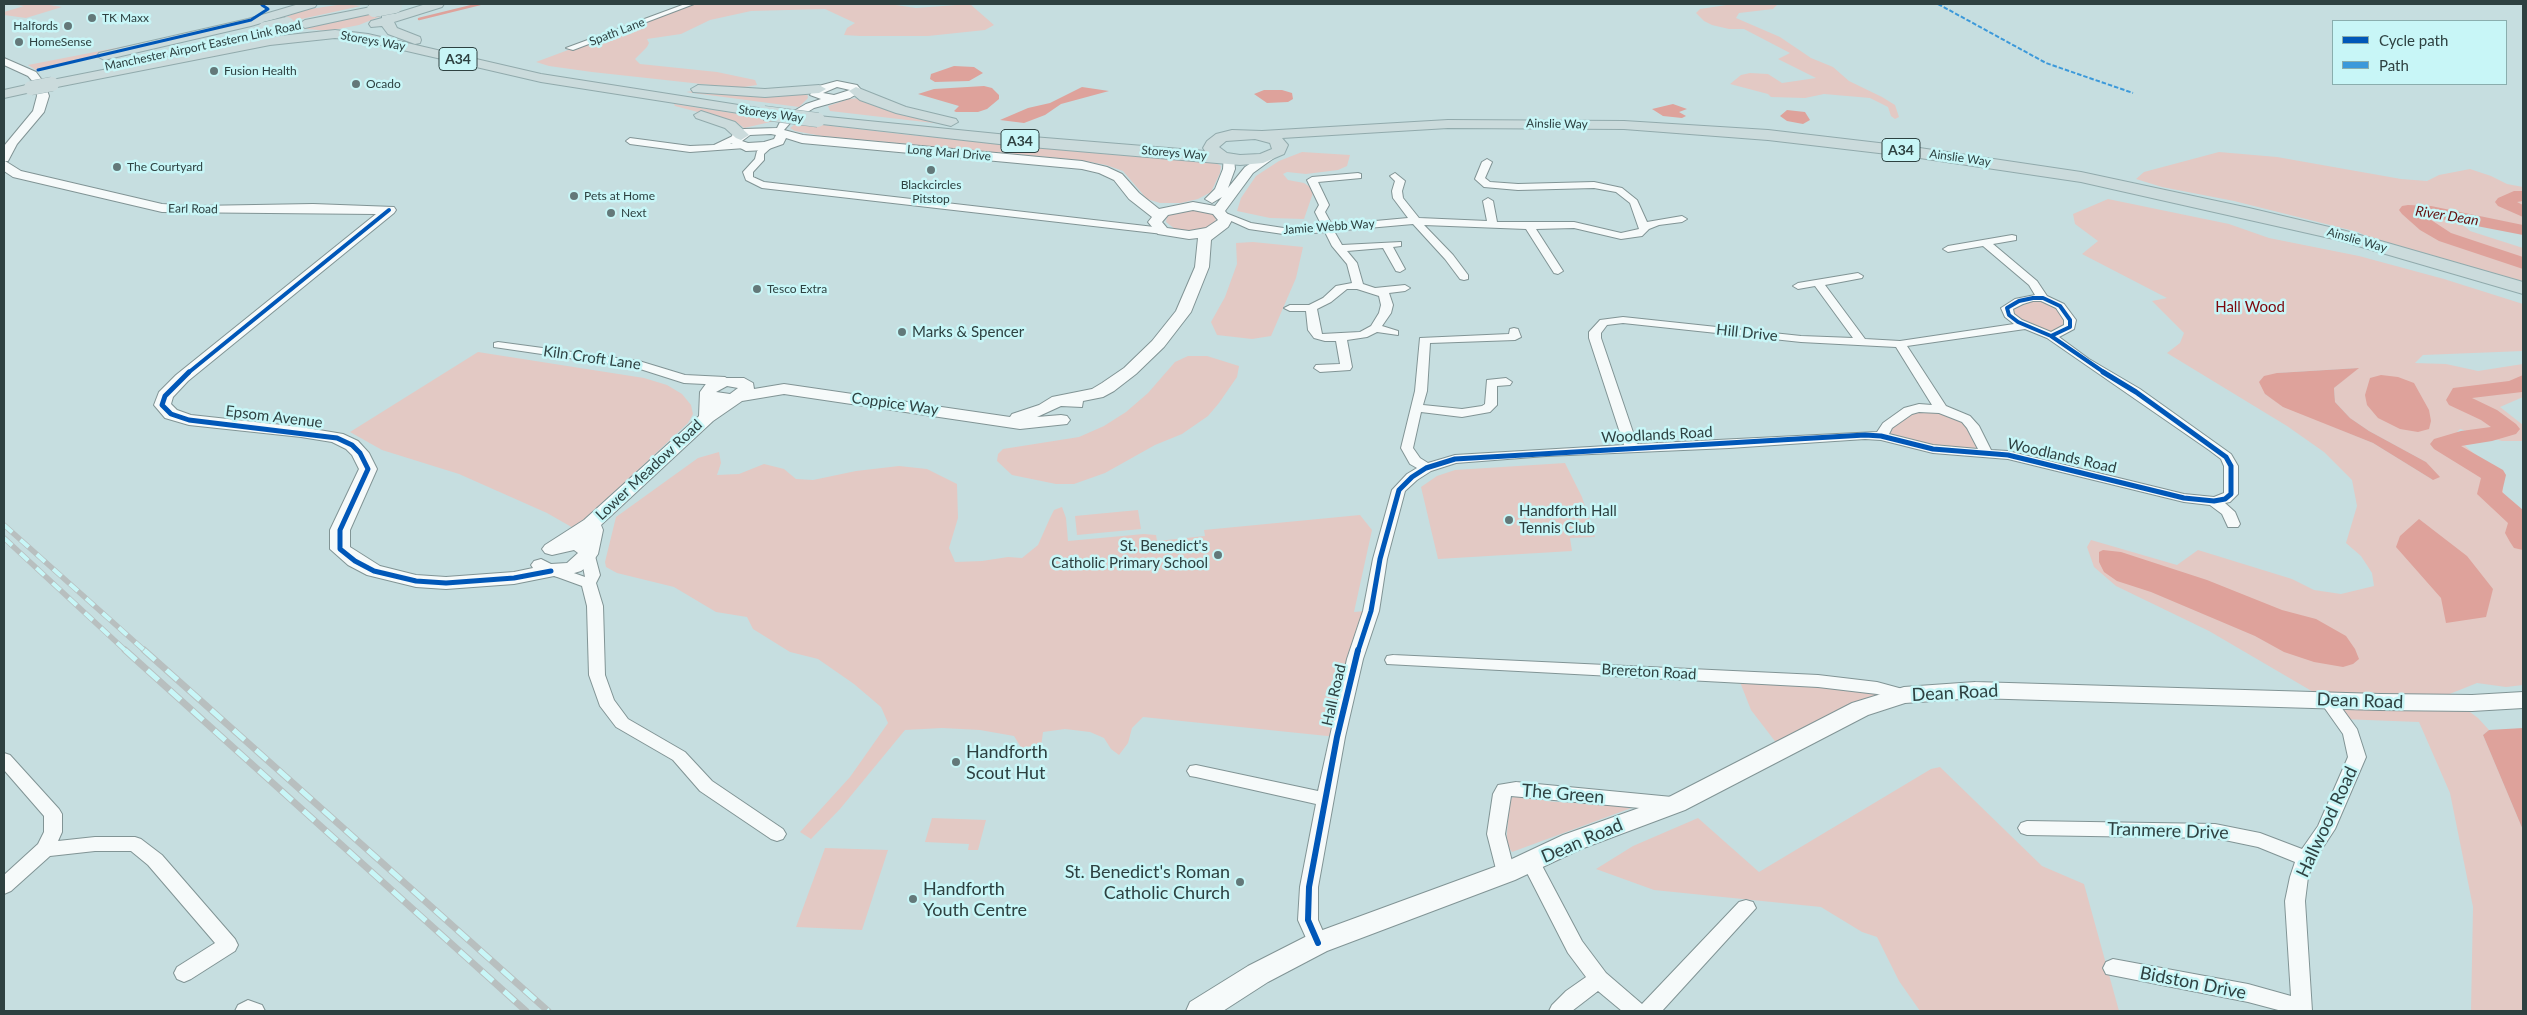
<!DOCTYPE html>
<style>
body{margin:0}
#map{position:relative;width:2527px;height:1015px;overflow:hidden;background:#c6dee0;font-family:Lato,sans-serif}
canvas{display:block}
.frame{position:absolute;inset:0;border:5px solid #2e4141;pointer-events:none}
.legend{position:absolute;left:2332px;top:20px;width:175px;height:65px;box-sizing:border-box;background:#c8f6f7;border:1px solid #8aaeae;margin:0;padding:6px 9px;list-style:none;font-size:15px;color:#2e4141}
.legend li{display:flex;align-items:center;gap:10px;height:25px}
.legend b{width:25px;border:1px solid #8aaeae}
</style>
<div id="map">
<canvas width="2527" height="1015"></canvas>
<div class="frame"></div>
<ul class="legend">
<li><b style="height:6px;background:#0057b8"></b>Cycle path</li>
<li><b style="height:6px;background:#3c99da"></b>Path</li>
</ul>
</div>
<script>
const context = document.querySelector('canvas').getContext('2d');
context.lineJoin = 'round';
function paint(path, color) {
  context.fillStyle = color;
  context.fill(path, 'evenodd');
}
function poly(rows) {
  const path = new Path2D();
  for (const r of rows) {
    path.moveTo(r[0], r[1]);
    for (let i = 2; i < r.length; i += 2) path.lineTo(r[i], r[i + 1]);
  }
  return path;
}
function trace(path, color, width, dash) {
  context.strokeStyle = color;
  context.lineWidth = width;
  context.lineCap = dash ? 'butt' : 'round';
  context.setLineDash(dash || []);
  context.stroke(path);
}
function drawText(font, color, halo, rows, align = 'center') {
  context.font = font + ' Lato,sans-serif';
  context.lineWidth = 5;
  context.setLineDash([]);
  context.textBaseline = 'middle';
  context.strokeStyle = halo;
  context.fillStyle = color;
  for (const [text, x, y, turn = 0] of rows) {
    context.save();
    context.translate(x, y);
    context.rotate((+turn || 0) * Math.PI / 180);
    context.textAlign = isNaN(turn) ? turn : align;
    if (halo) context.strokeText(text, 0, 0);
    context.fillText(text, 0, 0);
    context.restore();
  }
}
paint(poly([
 [9,4,44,4,62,7,26,18,4,15,4,12,24,6],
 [344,4,361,6,283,23,286,17,303,10],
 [691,4,889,4,916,8,970,4,994,25,985,30,928,36,860,36,844,35,847,28,855,23,825,9,751,11,710,20,681,34,647,39,649,43,647,47,635,59,640,64,717,72,755,80,757,85,738,88,592,72,549,66,536,62],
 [1733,4,1777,5,1773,9,1739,13,1736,18,1780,37,1811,58,1833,67,1849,81,1882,97,1895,105,1899,117,1895,119,1891,116,1888,107,1870,98,1824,94,1805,98,1771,97,1768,94,1730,84,1741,75,1750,73,1768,74,1782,83,1816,78,1778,59,1790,53,1744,29,1729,29,1712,25,1704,21,1696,13,1700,9],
 [374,11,381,16,359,25,328,31,297,28],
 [197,32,36,70,28,65,167,38],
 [694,91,767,96,807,92,808,98,799,107,686,92],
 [861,98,889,110,942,124,830,111,828,106,849,99],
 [674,104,779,120,744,128,736,122,675,106],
 [798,122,910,135,1213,161,1221,166,1220,173,1211,192,1198,199,1181,203,1160,203,1147,199,1123,171,1106,165,1080,160,822,136,795,131,790,128],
 [1302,152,1350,155,1347,166,1338,170,1306,174,1287,172,1283,174,1288,180,1304,183,1310,187,1313,193,1304,219,1270,218,1237,211,1241,198,1256,176,1279,161],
 [2219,152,2277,157,2401,179,2427,181,2439,175,2470,169,2491,176,2507,184,2523,187,2523,226,2473,219,2461,223,2470,231,2523,248,2523,282,2421,252,2378,242,2358,232,2234,201,2162,187,2136,179,2144,172],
 [2108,199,2229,224,2269,238,2359,256,2444,279,2523,304,2523,351,2423,355,2415,363,2446,364,2478,371,2523,364,2523,397,2500,407,2523,425,2523,441,2502,441,2460,429,2457,432,2463,444,2502,478,2505,518,2523,538,2523,685,2506,687,2477,683,2447,695,2478,718,2489,730,2483,735,2523,830,2523,1011,2471,1011,2473,907,2450,793,2419,722,2341,719,2327,700,2209,631,2116,586,2094,567,2087,547,2091,540,2177,565,2198,550,2292,579,2314,590,2341,594,2374,586,2372,573,2361,556,2346,543,2357,506,2352,480,2324,452,2287,426,2167,353,2180,343,2184,333,2152,301,2167,298,2082,254,2098,241,2075,224,2073,214],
 [2358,368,2334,388,2335,402,2350,418,2369,431,2426,462,2433,480,2373,443,2283,406,2265,394,2277,373],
 [1195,210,1211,213,1216,218,1215,223,1204,229,1192,231,1175,229,1166,222,1167,217,1173,213],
 [1253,242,1303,247,1296,278,1271,336,1252,339,1217,335,1211,322,1225,297,1237,264,1236,243],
 [2033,298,2051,301,2070,327,2051,336,2018,322,2010,305],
 [478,352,644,378,667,385,682,394,691,405,693,414,688,423,575,529,547,513,459,474,382,450,350,432],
 [1188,356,1207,356,1239,366,1237,377,1219,403,1208,416,1182,434,1155,445,1105,473,1074,484,1056,484,1012,475,997,461,998,454,1003,449,1079,437,1104,426,1126,412,1148,393,1175,362],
 [1919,408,1966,419,1986,452,1952,451,1881,436],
 [719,452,721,463,717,475,739,474,764,464,784,469,796,479,813,480,856,471,899,466,927,469,957,484,958,518,949,548,955,562,982,561,1008,557,1022,558,1038,545,1050,518,1054,510,1062,507,1066,518,1068,541,1144,534,1156,535,1157,541,1205,536,1204,530,1360,515,1372,530,1354,612,1365,611,1337,737,1143,717,1132,728,1128,743,1119,755,1111,749,1104,738,1090,732,1065,729,1043,732,1041,747,1034,755,1023,751,1014,736,980,730,942,728,905,730,840,809,811,839,800,832,850,777,888,723,881,707,854,684,818,659,790,652,753,629,747,617,716,612,674,587,617,573,606,567,605,562,616,517,698,458],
 [1565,463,1582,497,1595,537,1570,538,1572,551,1438,559,1421,487,1437,476,1455,470],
 [1138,510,1141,529,1077,535,1075,516],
 [1738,677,1904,695,1781,749,1751,710],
 [1940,767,2042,866,2084,884,2119,1011,1920,1011,1899,981,1877,937,1862,932,1821,907,1654,890,1596,869,1633,846,1698,818,1759,872,1931,769],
 [1514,796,1543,798,1545,801,1572,803,1574,801,1634,807,1512,852,1506,843,1510,800],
 [932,818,986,820,978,850,968,850,969,844,925,842],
 [825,848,888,850,862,930,796,927]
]), '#e3c9c4');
paint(poly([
 [954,66,974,67,983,73,969,81,935,82,930,79,931,74],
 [984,86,992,88,999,95,999,99,987,109,978,112,956,112,954,111,959,106,918,94,934,89],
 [1082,87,1109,91,1061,104,1045,115,1024,123,1000,120,1028,108,1050,103],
 [1264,90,1282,90,1292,93,1293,99,1288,102,1267,103,1254,94],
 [1673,104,1687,109,1679,112,1686,116,1682,118,1663,116,1652,109],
 [1787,110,1805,112,1810,120,1803,124,1787,121,1780,116],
 [2359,368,2334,388,2335,402,2350,418,2369,431,2426,462,2440,477,2433,480,2373,443,2283,407,2265,394,2259,382,2264,376,2277,373],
 [2381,375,2398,377,2414,383,2429,410,2431,421,2429,429,2418,432,2400,429,2378,418,2367,405,2365,395,2370,378],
 [2419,519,2467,556,2493,589,2486,617,2446,623,2441,598,2396,547,2400,536],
 [2103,550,2121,552,2207,580,2282,610,2316,619,2346,636,2355,649,2359,659,2353,664,2343,667,2314,662,2284,652,2255,636,2151,592,2117,581,2104,572,2099,562,2099,552],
 [2523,728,2523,830,2483,735,2489,730]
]), '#dea29b');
trace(poly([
 [419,19,480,4]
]), '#dea29b', 2.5);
paint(poly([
 [2514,191,2523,191,2523,201,2517,202,2523,205,2523,217,2498,206,2495,202,2498,198,2514,191],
 [2408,205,2431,206,2523,225,2523,235,2425,216,2451,233,2523,257,2523,269,2439,241,2420,230,2402,214,2399,210,2402,206,2408,205],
 [2523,375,2522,392,2472,398,2497,410,2516,424,2520,429,2516,434,2492,441,2461,446,2503,470,2506,475,2502,492,2523,510,2523,550,2514,548,2510,542,2505,533,2508,523,2477,494,2481,478,2434,449,2430,444,2434,439,2461,431,2491,427,2481,420,2449,405,2446,400,2453,388,2509,381,2523,375]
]), '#dea29b');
const street = poly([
 [685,4,694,4,573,50,566,48,685,4],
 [737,134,741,137,740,139,730,144,742,143,745,144,745,148,690,152,630,144,626,141,630,138,690,146,714,145,737,134],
 [771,141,775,144,764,154,764,160,753,172,753,177,764,182,1163,228,1168,231,1163,234,762,188,746,180,743,172,755,159,757,151,771,141],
 [1487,159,1492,162,1485,178,1490,182,1518,184,1594,182,1622,188,1637,200,1647,222,1682,216,1687,219,1682,222,1659,225,1649,229,1642,236,1621,239,1574,228,1536,229,1563,271,1558,274,1554,273,1526,229,1424,225,1453,255,1468,275,1468,279,1464,280,1460,279,1445,259,1413,224,1334,231,1342,245,1401,242,1401,246,1393,247,1405,269,1400,272,1396,271,1383,248,1347,251,1357,263,1363,284,1375,288,1405,285,1410,288,1405,291,1389,293,1393,305,1391,313,1382,326,1398,331,1398,335,1377,332,1367,337,1347,340,1352,367,1350,370,1320,372,1314,368,1316,365,1340,364,1336,341,1325,341,1314,338,1308,330,1306,311,1290,311,1284,308,1290,305,1309,305,1323,298,1336,286,1352,283,1347,264,1332,246,1325,232,1290,235,1249,229,1218,215,1223,212,1251,223,1290,229,1322,226,1315,212,1319,205,1307,180,1312,177,1358,173,1361,174,1361,178,1318,182,1329,205,1325,212,1332,225,1408,218,1393,198,1392,191,1395,181,1390,176,1395,173,1405,181,1402,191,1403,198,1419,218,1487,221,1483,201,1488,198,1493,201,1497,222,1574,222,1621,233,1639,229,1630,203,1616,192,1594,188,1518,190,1484,187,1475,179,1482,162,1487,159],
 [1347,289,1357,289,1379,296,1381,305,1379,313,1371,326,1360,332,1322,334,1317,309,1331,302,1347,289],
 [2012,235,2016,236,2016,240,1993,244,2037,281,2047,296,2064,304,2076,320,2074,329,2059,337,2089,359,2140,389,2231,454,2238,466,2238,494,2230,502,2225,503,2235,512,2240,524,2238,527,2228,527,2222,514,2210,505,2184,502,2008,459,1933,453,1881,440,1865,439,1729,448,1546,456,1456,463,1431,471,1417,480,1405,491,1387,559,1379,611,1363,659,1345,737,1318,887,1318,920,1328,943,1325,949,1318,951,1311,949,1298,920,1300,887,1316,804,1196,777,1190,776,1187,771,1190,766,1196,765,1318,791,1347,659,1363,611,1373,559,1392,490,1407,474,1417,468,1410,464,1401,448,1415,391,1420,338,1509,334,1510,329,1514,328,1518,329,1521,337,1515,340,1430,343,1427,391,1423,405,1462,409,1482,406,1485,404,1487,380,1506,378,1512,382,1510,385,1497,386,1497,405,1490,412,1462,417,1421,412,1413,448,1420,458,1428,463,1455,455,1624,445,1589,338,1589,332,1600,320,1623,317,1801,336,1853,338,1815,286,1798,289,1793,286,1798,283,1858,273,1863,276,1862,278,1825,285,1865,339,1900,341,2014,324,2005,317,2001,308,2015,299,2035,295,2029,285,1983,246,1948,252,1943,249,1948,246,2012,235],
 [2033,301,2041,301,2056,308,2064,320,2064,325,2051,332,2022,320,2014,314,2013,309,2023,304,2033,301],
 [1623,323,1801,342,1896,347,1932,405,1919,404,1904,408,1883,423,1877,432,1637,444,1601,338,1601,333,1607,325,1623,323],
 [2025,329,2047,338,2209,450,2221,459,2224,466,2224,493,2214,497,2184,494,2008,451,1991,450,1979,426,1970,416,1946,406,1907,346,2025,329],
 [1919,412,1939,413,1962,422,1967,428,1978,449,1933,445,1889,434,1892,428,1912,414,1919,412],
 [498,342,639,361,685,375,725,377,731,381,725,385,684,383,637,368,494,347,494,343,498,342],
 [588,552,595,556,600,575,596,583,603,606,605,675,614,700,628,719,685,752,712,781,783,829,786,834,783,839,777,841,771,839,700,791,673,760,616,727,600,706,589,675,587,606,582,586,549,574,547,571,554,566,585,577,581,556,588,552],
 [1393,655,1818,675,1877,682,1910,691,1912,695,1910,699,1904,701,1877,694,1818,687,1387,664,1385,660,1387,656,1393,655],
 [2327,694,2333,696,2357,729,2366,757,2335,829,2314,861,2308,877,2305,901,2312,1011,2282,1011,2248,1002,2106,974,2103,968,2106,962,2113,959,2248,984,2291,996,2285,901,2290,877,2295,862,2258,847,2215,838,2027,835,2021,833,2018,828,2021,823,2027,821,2215,824,2260,833,2302,849,2318,826,2348,757,2343,734,2319,700,2321,696,2327,694],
 [4,753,10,755,59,809,62,814,62,832,58,841,95,837,135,837,141,839,162,855,235,939,238,945,235,951,191,979,184,982,177,979,174,973,177,967,215,943,148,865,131,851,95,851,50,856,11,891,4,894,4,875,38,844,44,832,44,816,4,770,4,753],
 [1516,782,1672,797,1678,799,1681,804,1678,809,1672,811,1511,796,1505,834,1515,873,1513,878,1506,880,1499,878,1497,873,1487,834,1493,794,1498,785,1516,782],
 [1531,856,1538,858,1582,941,1606,973,1642,1004,1739,902,1746,900,1753,902,1756,908,1662,1011,1622,1011,1598,991,1572,1011,1549,1011,1552,1005,1566,991,1586,977,1568,953,1522,863,1524,858,1531,856],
 [248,1000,262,1005,265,1011,235,1011,238,1005,248,1000]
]);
const secondary = poly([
 [4,58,36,72,45,84,49,96,44,112,17,144,8,161,5,161,21,171,162,204,197,206,313,204,394,207,396,210,394,213,188,381,173,397,171,404,177,410,191,415,301,427,343,434,358,441,369,453,377,469,350,530,350,547,380,566,416,575,446,577,514,572,533,568,531,565,534,561,541,559,551,564,567,563,578,553,574,550,552,555,545,553,542,549,545,545,584,520,699,416,700,392,708,381,719,378,744,378,753,383,754,389,784,384,1010,417,1012,414,1039,405,1052,397,1092,389,1102,383,1124,368,1152,341,1176,311,1195,267,1198,238,1189,239,1158,234,1148,222,1152,217,1129,199,1114,180,1099,173,1082,169,802,143,786,138,783,144,766,150,746,151,729,142,733,134,744,129,777,128,782,118,806,104,821,99,810,95,815,87,837,81,857,85,862,91,850,98,814,108,791,122,784,130,803,135,1082,161,1107,167,1122,174,1139,193,1159,209,1193,202,1215,206,1222,197,1212,203,1205,199,1215,189,1223,169,1224,155,1228,154,1234,158,1235,169,1228,188,1245,167,1268,152,1272,151,1278,155,1253,173,1225,211,1232,220,1228,227,1211,240,1209,267,1191,312,1164,347,1136,374,1114,391,1103,397,1083,401,1082,407,1061,406,1037,417,1061,415,1067,416,1070,420,1067,424,1020,429,784,394,742,401,713,421,601,525,603,530,598,554,591,564,581,571,561,577,554,576,514,584,446,589,416,587,367,575,348,565,330,549,330,530,359,469,352,455,346,449,332,442,301,437,189,425,165,418,154,405,159,392,176,375,376,214,162,212,13,177,4,171,4,146,33,111,37,96,35,84,28,76,4,65,4,58],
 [837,87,850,90,834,95,823,93,837,87],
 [771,134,776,135,774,139,764,142,748,143,742,141,750,135,771,134],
 [1193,210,1213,214,1218,220,1206,228,1189,231,1167,228,1162,222,1168,215,1193,210],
 [727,386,738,388,730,394,716,392,727,386],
 [1975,682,2380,694,2472,695,2523,692,2523,708,2472,711,2380,710,1975,698,1905,703,1868,715,1685,810,1581,849,1515,880,1327,951,1268,982,1223,1011,1186,1011,1190,1002,1248,966,1309,935,1497,866,1563,835,1667,798,1852,703,1904,687,1975,682]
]);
const highway = poly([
 [299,4,317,4,315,7,251,26,104,60,97,56,99,53,248,19,299,4],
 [368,4,382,4,392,9,394,14,426,4,444,4,442,7,394,22,397,28,420,37,421,40,420,43,415,44,388,34,382,26,371,27,369,24,371,21,382,18,382,14,379,12,305,28,299,24,305,20,371,7,368,4],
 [335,30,368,34,541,74,764,109,771,113,764,117,541,82,368,42,335,38,270,45,52,88,45,84,52,80,270,37,335,30],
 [31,84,36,85,38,88,36,91,4,98,4,90,31,84],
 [698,85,765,89,819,85,826,89,819,93,765,97,693,92,691,89,698,85],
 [856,87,906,107,956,119,958,122,951,126,896,113,860,100,849,91,856,87],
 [701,111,735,122,749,135,741,140,736,138,725,128,696,118,694,115,701,111],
 [818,116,1008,135,1205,151,1203,148,1207,141,1216,134,1232,130,1262,131,1448,120,1624,121,1768,130,1913,147,2081,172,2249,208,2346,231,2523,282,2523,294,2334,239,2081,182,1913,157,1768,140,1624,129,1448,128,1282,138,1288,145,1284,154,1263,163,1240,165,1008,145,813,123,811,120,813,117,818,116],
 [1255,139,1270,143,1272,149,1260,154,1240,155,1227,153,1219,147,1226,141,1255,139]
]);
trace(street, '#819495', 2);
trace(secondary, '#819495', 2);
trace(highway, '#91aaac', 2);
paint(street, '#f6fafa');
paint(secondary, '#f6fafa');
paint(highway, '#cbdbdc');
const railFar1 = poly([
 [4,525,145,651],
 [4,538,126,651]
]);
const rail = poly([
 [125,650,526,1011],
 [144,650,548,1011]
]);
trace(railFar1, '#b8bfbf', 5.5);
trace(rail, '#b8bfbf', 7);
trace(railFar1, '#c8f6f7', 4, [11]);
trace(rail, '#c8f6f7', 5, [15]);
const highwayBridge = poly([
 [374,10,395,6],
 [265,29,287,24],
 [31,88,52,84],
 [764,113,818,120]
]);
trace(highwayBridge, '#91aaac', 15, []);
trace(highwayBridge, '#cbdbdc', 14);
trace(poly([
 [1938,4,2046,63,2133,93]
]), '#3c99da', 2, [4.5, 2]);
trace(poly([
 [38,70,251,20,268,9,262,5]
]), '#0057b8', 3);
trace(poly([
 [2033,298,2043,298,2060,306,2070,320,2070,327,2051,336,2018,322,2009,315,2007,308,2019,301,2033,298],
 [2051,336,2105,373],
 [188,373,389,210]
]), '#0057b8', 4);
trace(poly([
 [189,372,165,396,162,405,171,414,189,420,337,438,352,445,360,453,368,469,340,530,340,549,355,561,374,571,416,581,446,583,514,578,551,571],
 [1358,651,1371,611,1380,559,1399,490,1412,477,1426,468,1455,459,1865,435,1881,436,1933,449,2008,455,2184,498,2214,501,2225,499,2231,494,2231,466,2226,457,2136,392,2103,372]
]), '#0057b8', 5);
trace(poly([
 [1318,943,1308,920,1309,887,1337,737,1358,650]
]), '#0057b8', 6);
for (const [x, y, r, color] of [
 [92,18,5,"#637879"],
 [68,26,5,"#637879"],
 [19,42,5,"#637879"],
 [214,71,5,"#637879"],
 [356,84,5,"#637879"],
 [117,167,5,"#637879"],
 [931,170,5,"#637879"],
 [574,196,5,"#637879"],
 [611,213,5,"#637879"],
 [757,289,5,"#637879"],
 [902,332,5,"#637879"],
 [1509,520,5,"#637879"],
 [1218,555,5,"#637879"],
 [956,762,5,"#637879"],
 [1240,882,5,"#637879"],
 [913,899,5,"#637879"]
]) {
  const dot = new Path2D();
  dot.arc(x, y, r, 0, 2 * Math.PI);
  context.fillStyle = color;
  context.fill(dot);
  trace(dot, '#c8f6f7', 2);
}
drawText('12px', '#2e4141', '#c8f6f7', [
 ["TK Maxx",102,18],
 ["Halfords",58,26,"right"],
 ["HomeSense",29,42],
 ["Fusion Health",224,71],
 ["Ocado",366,84],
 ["The Courtyard",127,167],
 ["Blackcircles",931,185,"center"],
 ["Pitstop",931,199,"center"],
 ["Pets at Home",584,196],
 ["Next",621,213],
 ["Tesco Extra",767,289]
], 'left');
drawText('12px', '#2e4141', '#c8f6f7', [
 ["Spath Lane",617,32,-21],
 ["Storeys Way",373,41,10],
 ["Manchester Airport Eastern Link Road",203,46,-12],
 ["Storeys Way",771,114,8],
 ["Ainslie Way",1557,124,1],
 ["Long Marl Drive",949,153,5],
 ["Storeys Way",1174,153,5],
 ["Ainslie Way",1960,158,8],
 ["Earl Road",193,209,1],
 ["Jamie Webb Way",1329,227,-4],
 ["Ainslie Way",2357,240,16]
]);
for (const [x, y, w] of [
 [458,59,38],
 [1020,141,38],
 [1901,150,38]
]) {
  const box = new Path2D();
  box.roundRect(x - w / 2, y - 11.5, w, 23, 4);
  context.fillStyle = '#c8f6f7';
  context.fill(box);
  trace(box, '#2e4141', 1);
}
drawText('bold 14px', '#2e4141', null, [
 ["A34",458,59],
 ["A34",1020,141],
 ["A34",1901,150]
]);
drawText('italic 14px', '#65100f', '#c8f6f7', [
 ["River Dean",2447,216,9]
]);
drawText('15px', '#7e080d', '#c8f6f7', [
 ["Hall Wood",2250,307]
]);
drawText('15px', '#2e4141', '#c8f6f7', [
 ["Marks & Spencer",912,332],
 ["Handforth Hall",1519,511],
 ["Tennis Club",1519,528],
 ["St. Benedict's",1208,546,"right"],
 ["Catholic Primary School",1208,563,"right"]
], 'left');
drawText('15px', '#2e4141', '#c8f6f7', [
 ["Hill Drive",1747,333,6],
 ["Kiln Croft Lane",592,358,8],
 ["Coppice Way",895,404,8],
 ["Epsom Avenue",274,417,7],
 ["Woodlands Road",1657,435,-3],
 ["Woodlands Road",2062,456,13],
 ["Lower Meadow Road",649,470,-43],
 ["Brereton Road",1649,672,3],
 ["Hall Road",1334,695,-77]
]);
drawText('18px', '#2e4141', '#c8f6f7', [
 ["Dean Road",1955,693,-3],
 ["Dean Road",2360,701,2],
 ["The Green",1563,794,5],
 ["Hallwood Road",2327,822,-65],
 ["Tranmere Drive",2168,831,2],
 ["Dean Road",1582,841,-23],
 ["Bidston Drive",2193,983,11]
]);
drawText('18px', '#2e4141', '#c8f6f7', [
 ["Handforth",966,752],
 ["Scout Hut",966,773],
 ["St. Benedict's Roman",1230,872,"right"],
 ["Catholic Church",1230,893,"right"],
 ["Handforth",923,889],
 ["Youth Centre",923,910]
], 'left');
</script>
